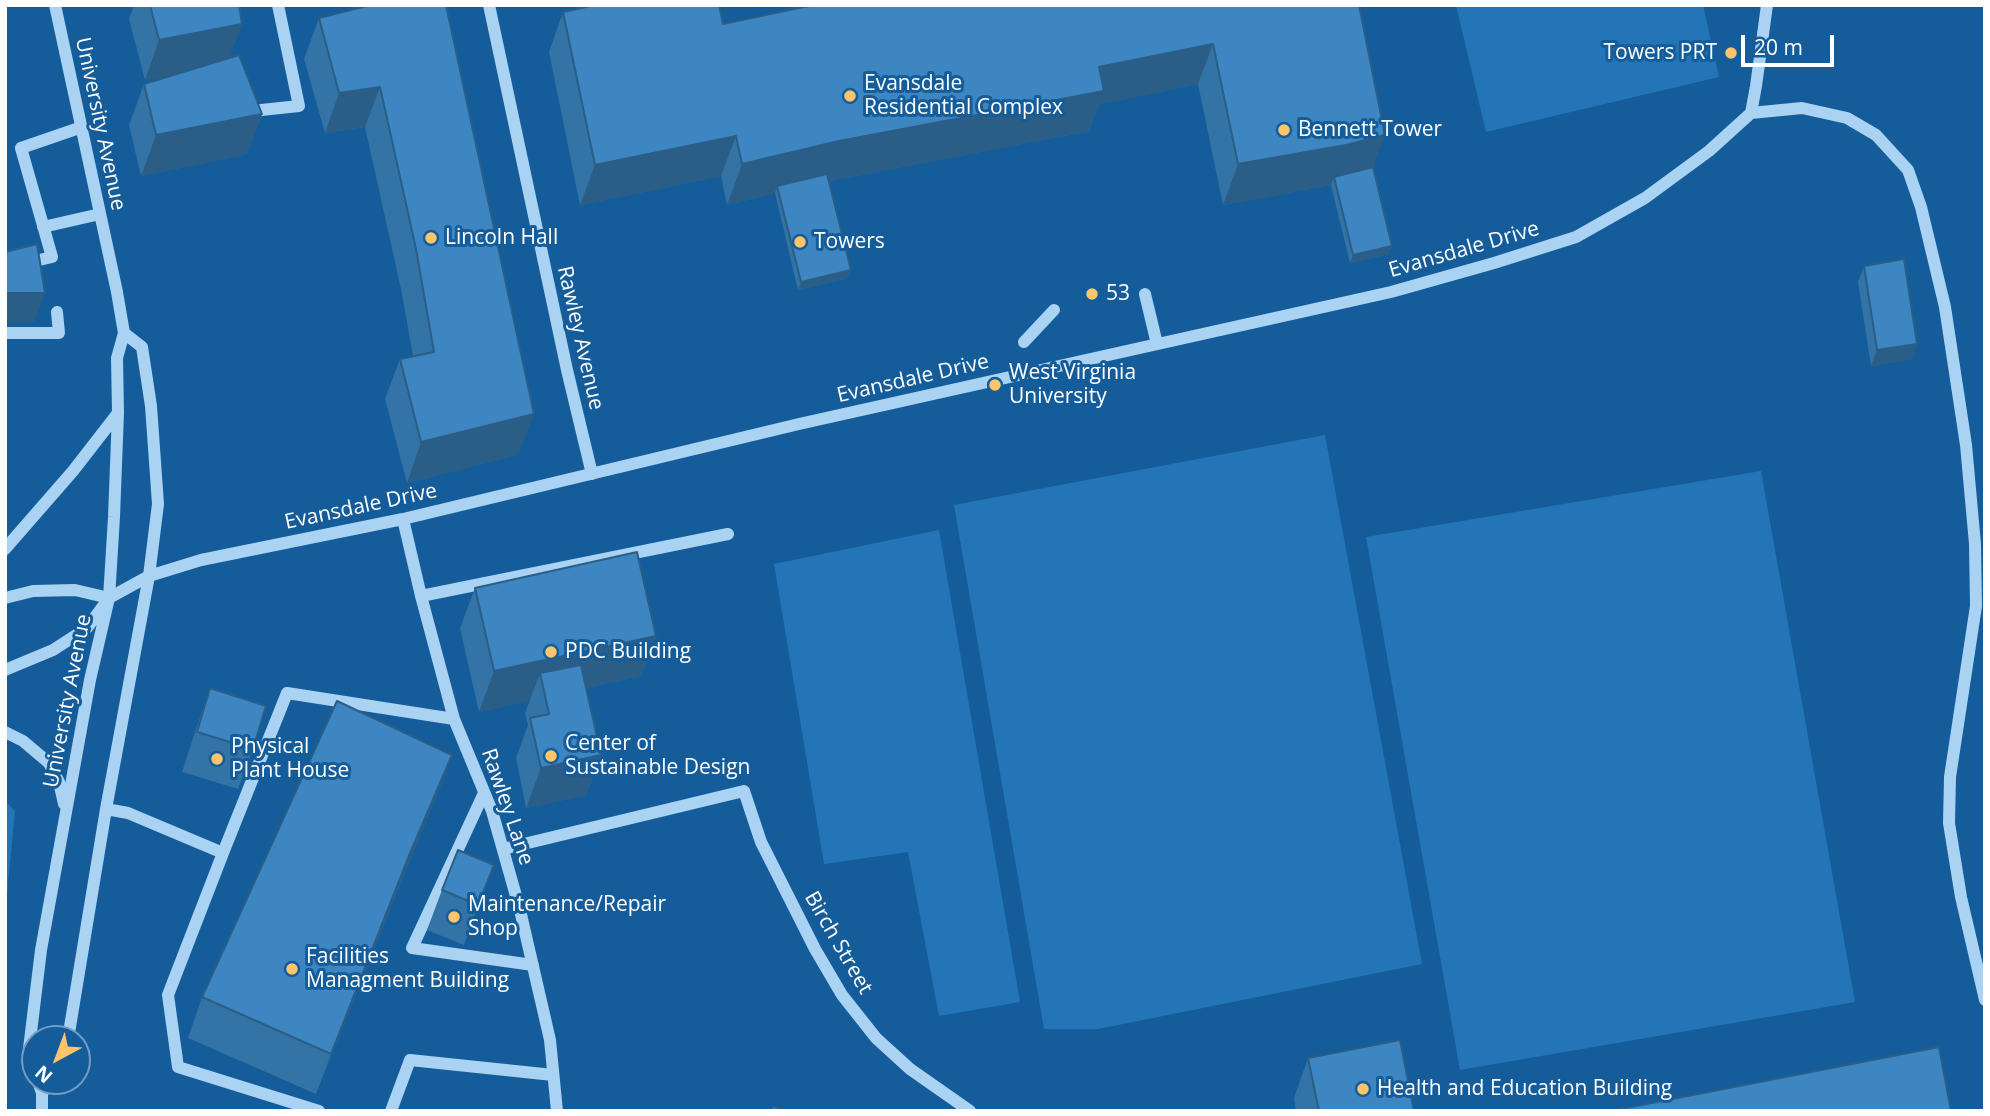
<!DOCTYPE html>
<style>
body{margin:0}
#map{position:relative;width:1990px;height:1116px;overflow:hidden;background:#155c9a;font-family:"Open Sans",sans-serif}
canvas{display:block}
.frame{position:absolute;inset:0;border:7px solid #fff;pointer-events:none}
.north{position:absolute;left:21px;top:1025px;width:70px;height:70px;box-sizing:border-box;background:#155c9a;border:2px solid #739dc2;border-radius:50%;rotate:221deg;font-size:19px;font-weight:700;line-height:28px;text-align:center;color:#fff}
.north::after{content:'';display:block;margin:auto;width:24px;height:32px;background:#ffc56b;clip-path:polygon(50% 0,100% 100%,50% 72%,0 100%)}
.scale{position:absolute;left:1741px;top:35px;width:93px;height:32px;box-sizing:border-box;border:4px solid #fff;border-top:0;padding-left:9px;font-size:21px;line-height:24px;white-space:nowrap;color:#fff;-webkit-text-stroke:5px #155c9a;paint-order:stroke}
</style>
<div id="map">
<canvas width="1990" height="1116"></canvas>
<div class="frame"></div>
<div class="north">N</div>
<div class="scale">20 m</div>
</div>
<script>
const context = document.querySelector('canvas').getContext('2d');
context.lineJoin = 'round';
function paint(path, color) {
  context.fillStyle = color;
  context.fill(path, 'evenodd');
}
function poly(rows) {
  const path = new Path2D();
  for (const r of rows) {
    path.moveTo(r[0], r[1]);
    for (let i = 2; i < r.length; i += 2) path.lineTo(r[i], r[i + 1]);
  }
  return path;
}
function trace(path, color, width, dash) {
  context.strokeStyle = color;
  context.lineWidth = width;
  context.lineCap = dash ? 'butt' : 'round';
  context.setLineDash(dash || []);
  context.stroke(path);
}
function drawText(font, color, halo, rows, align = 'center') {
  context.font = font + ' "Open Sans",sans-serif';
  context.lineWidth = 6;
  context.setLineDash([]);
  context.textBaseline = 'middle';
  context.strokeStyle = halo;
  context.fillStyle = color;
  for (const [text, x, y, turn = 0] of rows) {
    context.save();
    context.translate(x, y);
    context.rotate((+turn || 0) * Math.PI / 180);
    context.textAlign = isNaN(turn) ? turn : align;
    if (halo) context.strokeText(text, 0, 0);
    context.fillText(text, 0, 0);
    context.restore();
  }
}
paint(poly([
 [1456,5,1703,5,1719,77,1486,132],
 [1325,435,1422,964,1098,1029,1044,1029,954,505],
 [1761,471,1855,1002,1460,1070,1366,537],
 [939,530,1020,1002,939,1016,908,852,824,864,774,564],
 [5,801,15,811,5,915]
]), '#2475b7');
trace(poly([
 [489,5,567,370,592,474],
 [252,111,299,106,278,5],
 [1751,113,1802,108,1847,118,1876,135,1908,170,1921,207,1945,307,1966,445,1975,544,1976,606,1950,777,1949,823,1961,897,1985,1000],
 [43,227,100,214],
 [5,268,52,257,21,148,82,127],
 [1145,294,1157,344],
 [5,333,59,333,57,312],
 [1024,342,1054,310],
 [403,519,421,596,454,719,492,811,520,910,550,1040,557,1111],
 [5,549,73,471,118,413],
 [421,596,728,534],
 [5,598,33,591,75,590,109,598],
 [5,670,53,650,87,628,109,598,149,576,201,560,403,519,799,424,1391,292,1494,263,1576,237,1645,198,1709,151,1751,113,1756,86,1767,5],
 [5,732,23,741,49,763,59,782,64,804],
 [484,793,412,948,533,965],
 [106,809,128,813,223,853,287,693,454,719],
 [503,849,744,791,761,842,815,949,842,995,876,1038,910,1069,970,1111],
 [223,853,168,995,178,1067,319,1111],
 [68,1039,106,809,149,576,158,504,151,406,142,347,124,333],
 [35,1074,28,1057,41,950,90,680,109,598,114,517,118,413,117,358,124,333,117,292,55,5],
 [38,1081,42,1093,42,1111],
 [42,1093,52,1081],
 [391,1111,410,1060,553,1075]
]), '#a9d2f3', 12);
paint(poly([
 [134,5,239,5,230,58,262,114,247,154,141,176,129,125,144,84,176,74,145,80,129,19],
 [371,5,519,454,407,483,385,399,400,359,413,356,401,289,365,127,325,133,304,59,319,18],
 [1359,5,1373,167,1389,254,1350,263,1331,185,1223,205,1198,84,1099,104,1089,131,829,181,848,278,798,290,775,193,727,205,721,176,580,205,549,52,563,12,723,24],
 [1864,266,1912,359,1871,366,1858,282],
 [475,588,656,636,641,676,586,688,601,755,586,795,526,808,516,758,528,725,525,713,530,700,479,712,460,628],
 [210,688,253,749,238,789,182,772,196,729],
 [452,755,437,795,394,899,316,1094,188,1038,202,997],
 [494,865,464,945,427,930,442,890],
 [1308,1058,1414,1111,1296,1111,1294,1098]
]), '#3473a6');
paint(poly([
 [242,24,227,65,145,80,159,40],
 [1213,44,1198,84,1099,104,1089,131,824,182,777,186,775,193,727,205,742,164,1099,67],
 [380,87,365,127,325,133,339,93],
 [262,114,247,154,141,176,156,135],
 [1385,135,1370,175,1334,177,1331,185,1223,205,1238,164],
 [736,136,721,176,580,205,595,165],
 [1392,246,1389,254,1350,263,1353,255],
 [851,270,848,278,798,290,801,282],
 [5,293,45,293,34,322,5,323],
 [1917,344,1912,359,1871,366,1877,350],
 [534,414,519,454,407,483,421,442],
 [656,636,641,676,545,697,540,673,530,700,479,712,494,671],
 [452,755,437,795,394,899,316,1094,331,1054,408,858],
 [601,755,586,795,526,808,541,768],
 [494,865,480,905,464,945,478,905]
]), '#2b5e87');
const building = poly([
 [150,5,239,5,242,24,159,40,150,5],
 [371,5,446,5,534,414,421,442,400,359,434,352,416,249,380,87,339,93,319,18,371,5],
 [595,5,719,5,723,24,813,5,1359,5,1385,135,1346,145,1238,164,1213,44,1099,67,1104,91,839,141,742,164,736,136,595,165,563,12,595,5],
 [239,55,262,114,156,135,144,84,239,55],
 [1373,167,1392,246,1353,255,1334,177,1373,167],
 [827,174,851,270,801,282,777,186,827,174],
 [37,244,45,293,5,293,5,252,37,244],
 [1904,259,1917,344,1877,350,1864,266,1904,259],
 [637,552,656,636,494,671,475,588,637,552],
 [581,665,601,755,541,768,530,718,549,714,540,673,581,665],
 [210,688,266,706,253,749,197,732,210,688],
 [337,701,452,755,408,858,331,1054,202,997,337,701],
 [458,850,494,865,478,905,442,890,458,850],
 [1400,1040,1414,1111,1319,1111,1308,1058,1400,1040],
 [1939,1047,1951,1111,1611,1111,1939,1047],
 [773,1106,785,1111,771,1111,773,1106]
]);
paint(building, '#3d86c1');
trace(building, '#2b5e87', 2);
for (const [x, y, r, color] of [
 [1731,53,7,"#ffc56b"],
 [850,96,7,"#ffc56b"],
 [1284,130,7,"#ffc56b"],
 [431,238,7,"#ffc56b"],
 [800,242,7,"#ffc56b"],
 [1092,294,7,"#ffc56b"],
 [995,385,7,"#ffc56b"],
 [551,652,7,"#ffc56b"],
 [551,756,7,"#ffc56b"],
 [217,759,7,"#ffc56b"],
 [454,917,7,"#ffc56b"],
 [292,969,7,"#ffc56b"],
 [1363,1089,7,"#ffc56b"]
]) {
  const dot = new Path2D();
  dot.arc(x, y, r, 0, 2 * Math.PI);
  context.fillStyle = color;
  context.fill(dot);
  trace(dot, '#155c9a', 2.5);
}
drawText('21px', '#fff', '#155c9a', [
 ["Towers PRT",1717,53,"right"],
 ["Evansdale",864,84],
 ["Residential Complex",864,108],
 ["Bennett Tower",1298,130],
 ["Lincoln Hall",445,238],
 ["Towers",814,242],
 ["53",1106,294],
 ["West Virginia",1009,373],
 ["University",1009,397],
 ["PDC Building",565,652],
 ["Center of",565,744],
 ["Sustainable Design",565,768],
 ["Physical",231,747],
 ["Plant House",231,771],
 ["Maintenance/Repair",468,905],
 ["Shop",468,929],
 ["Facilities",306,957],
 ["Managment Building",306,981],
 ["Health and Education Building",1377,1089]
], 'left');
drawText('21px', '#fff', '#155c9a', [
 ["University Avenue",100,124,78],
 ["Evansdale Drive",1464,250,-16],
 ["Rawley Avenue",580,338,77],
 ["Evansdale Drive",913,379,-13],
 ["Evansdale Drive",361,507,-12],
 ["University Avenue",68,701,-79],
 ["Rawley Lane",507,807,71],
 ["Birch Street",838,943,60]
]);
</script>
